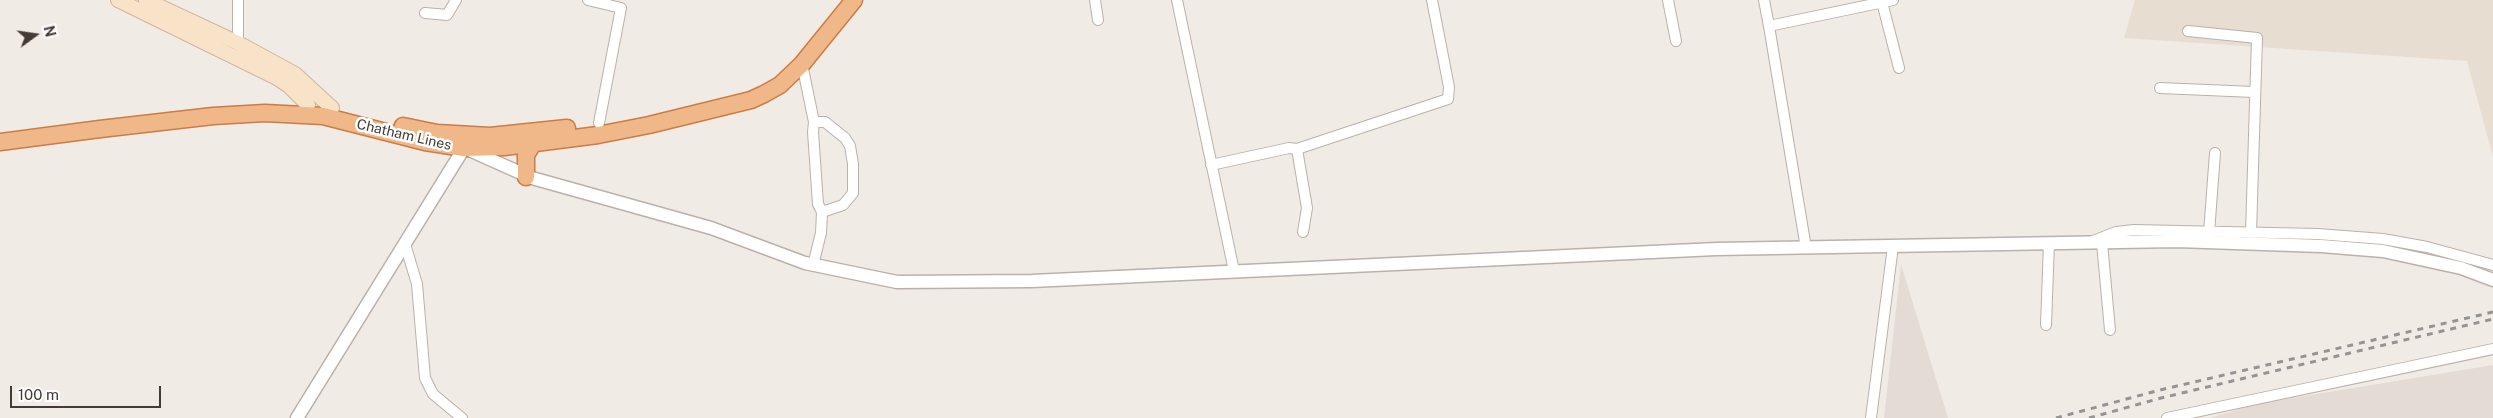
<!DOCTYPE html>
<style>
body{margin:0}
#map{position:relative;width:2493px;height:418px;overflow:hidden;background:#f1ebe6;font-family:"Public Sans",sans-serif}
canvas{display:block}
.north{position:absolute;left:10px;top:10px;width:50px;height:50px;-webkit-text-stroke:4px #fff;paint-order:stroke;rotate:76deg;font-size:14px;font-weight:700;line-height:20px;text-align:center;color:#433b36}
.north::after{content:'';display:block;margin:auto;width:18px;height:22px;background:#433b36;clip-path:polygon(50% 0,100% 100%,50% 72%,0 100%)}
.scale{position:absolute;left:10px;top:386px;width:151px;height:22px;box-sizing:border-box;border:2px solid #433b36;border-top:0;padding-left:6px;font-size:15px;line-height:18px;white-space:nowrap;color:#433b36;-webkit-text-stroke:4px #fff;paint-order:stroke}
</style>
<div id="map">
<canvas width="2493" height="418"></canvas>
<div class="north">N</div>
<div class="scale">100 m</div>
</div>
<script>
const context = document.querySelector('canvas').getContext('2d');
context.lineJoin = 'round';
function paint(path, color) {
  context.fillStyle = color;
  context.fill(path, 'evenodd');
}
function poly(rows) {
  const path = new Path2D();
  for (const r of rows) {
    path.moveTo(r[0], r[1]);
    for (let i = 2; i < r.length; i += 2) path.lineTo(r[i], r[i + 1]);
  }
  return path;
}
function trace(path, color, width, dash) {
  context.strokeStyle = color;
  context.lineWidth = width;
  context.lineCap = dash ? 'butt' : 'round';
  context.setLineDash(dash || []);
  context.stroke(path);
}
function drawText(font, color, halo, rows, align = 'center') {
  context.font = font + ' "Public Sans",sans-serif';
  context.lineWidth = 5;
  context.setLineDash([]);
  context.textBaseline = 'middle';
  context.strokeStyle = halo;
  context.fillStyle = color;
  for (const [text, x, y, turn = 0] of rows) {
    context.save();
    context.translate(x, y);
    context.rotate((+turn || 0) * Math.PI / 180);
    context.textAlign = isNaN(turn) ? turn : align;
    if (halo) context.strokeText(text, 0, 0);
    context.fillText(text, 0, 0);
    context.restore();
  }
}
paint(poly([
 [1901,264,1948,418,1884,418],
 [2493,365,2493,418,2210,418,2256,404]
]), '#e4dcd4');
paint(poly([
 [2135,0,2493,0,2493,157,2467,61,2124,38]
]), '#e8ddd1');
const minor = poly([
 [588,0,621,8,599,123],
 [1095,0,1098,20],
 [1177,0,1234,271],
 [1668,0,1676,41],
 [1764,0,1769,26],
 [1882,2,1899,68],
 [425,13,447,15,456,0],
 [2188,31,2257,38,2251,233],
 [238,43,238,0],
 [802,64,814,122,813,132,818,204,822,212,821,233,813,265],
 [2160,88,2254,92],
 [814,122,825,122,845,138,850,146,853,164,853,193,843,205,822,212],
 [1297,149,1307,208,1303,232],
 [1211,165,1289,148,1297,149,1448,99,1449,87,1432,0],
 [2209,233,2215,153],
 [2093,241,2116,232,2134,230,2318,234,2383,239,2427,247,2493,265],
 [2102,243,2110,330],
 [405,244,417,284,425,378,433,394,462,418],
 [1806,248,1769,26,1893,0],
 [2046,325,2049,243],
 [1871,418,1893,246],
 [2167,418,2493,349]
]);
const tertiary = poly([
 [467,149,532,178,711,228,805,263,897,282,1032,281,1716,249,2177,241,2321,246,2383,251,2461,268,2493,280],
 [297,418,464,148,465,140]
]);
const secondary = poly([
 [118,0,277,78,289,86,308,105],
 [146,0,238,43,295,74,332,108]
]);
const trunk = poly([
 [403,126,437,133,490,136,567,128],
 [0,142,100,129,213,116,265,113,323,116,425,142,464,148,504,147,598,135,649,125,751,100,764,94,780,85,802,64,854,0],
 [526,177,526,155,533,144]
]);
trace(minor, '#bbb1a9', 12);
trace(tertiary, '#bbb1a9', 15);
trace(secondary, '#cfb69c', 16);
trace(trunk, '#cc7c45', 19);
trace(minor, '#fff', 10);
trace(tertiary, '#fff', 12);
trace(secondary, '#f8e2c8', 14);
trace(trunk, '#f0b888', 16);
trace(poly([
 [2056,418,2160,390,2493,312],
 [2089,418,2161,398,2493,319]
]), '#949494', 3, [6, 6]);
drawText('14px', '#433b36', '#fff', [
 ["Chatham Lines",404,135,13]
]);
</script>
